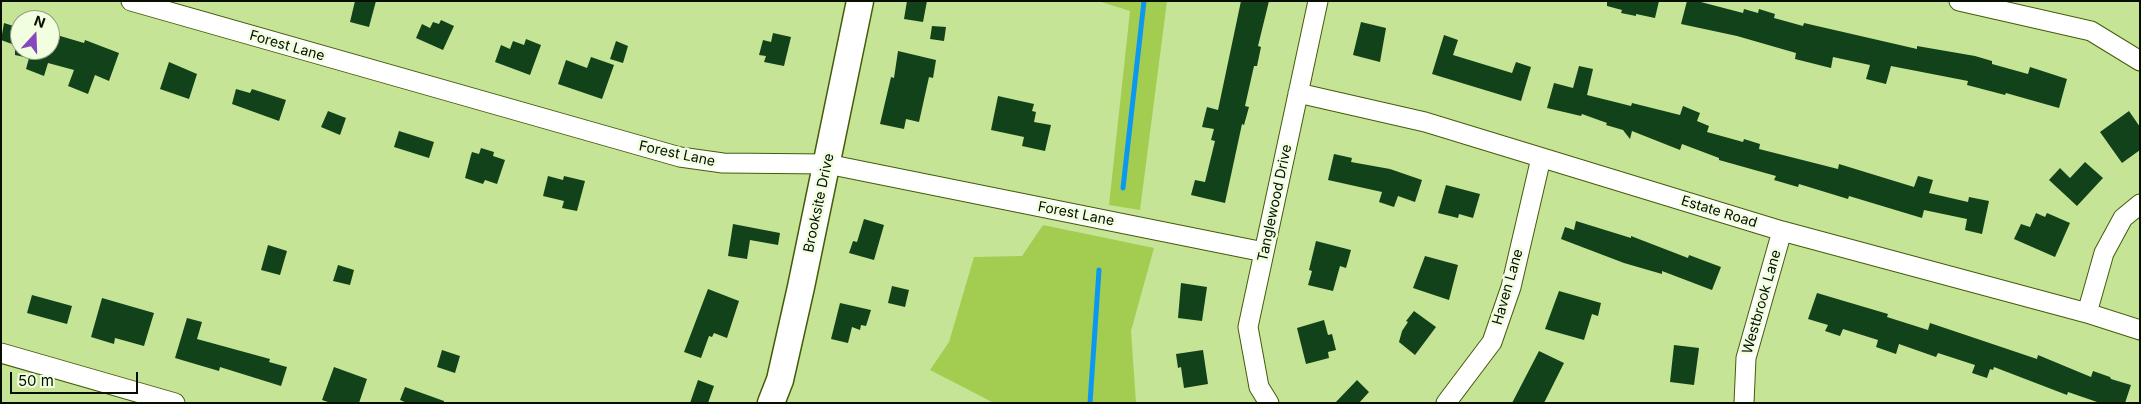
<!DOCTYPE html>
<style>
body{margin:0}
#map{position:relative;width:2141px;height:404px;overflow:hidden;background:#c6e496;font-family:Inter,sans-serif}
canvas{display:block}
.frame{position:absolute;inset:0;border:2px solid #060f00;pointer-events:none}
.north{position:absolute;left:10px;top:10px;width:50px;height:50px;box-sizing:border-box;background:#f1fedf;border:1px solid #939e86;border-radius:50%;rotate:20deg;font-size:14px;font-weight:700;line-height:20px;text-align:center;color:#060f00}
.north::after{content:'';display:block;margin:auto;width:18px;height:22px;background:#8748bd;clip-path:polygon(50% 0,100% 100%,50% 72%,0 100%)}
.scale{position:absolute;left:10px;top:372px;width:128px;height:22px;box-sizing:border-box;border:2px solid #060f00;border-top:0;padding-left:6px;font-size:15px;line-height:18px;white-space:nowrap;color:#060f00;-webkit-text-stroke:4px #f1fedf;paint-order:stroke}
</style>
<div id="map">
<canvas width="2141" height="404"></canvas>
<div class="frame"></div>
<div class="north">N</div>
<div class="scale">50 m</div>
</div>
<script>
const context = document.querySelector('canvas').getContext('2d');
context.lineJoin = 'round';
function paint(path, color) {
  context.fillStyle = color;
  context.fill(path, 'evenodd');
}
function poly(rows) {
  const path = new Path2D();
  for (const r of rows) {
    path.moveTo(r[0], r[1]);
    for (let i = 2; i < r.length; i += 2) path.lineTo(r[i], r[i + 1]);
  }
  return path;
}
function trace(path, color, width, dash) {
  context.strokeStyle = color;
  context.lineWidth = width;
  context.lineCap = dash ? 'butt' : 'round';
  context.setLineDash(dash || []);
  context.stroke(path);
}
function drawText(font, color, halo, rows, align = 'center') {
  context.font = font + ' Inter,sans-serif';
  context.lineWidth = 5;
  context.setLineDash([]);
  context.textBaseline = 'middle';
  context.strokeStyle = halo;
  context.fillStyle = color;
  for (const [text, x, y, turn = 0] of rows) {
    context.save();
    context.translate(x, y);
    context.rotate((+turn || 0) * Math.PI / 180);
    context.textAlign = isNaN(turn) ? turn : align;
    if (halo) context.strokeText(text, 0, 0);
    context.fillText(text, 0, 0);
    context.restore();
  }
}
paint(poly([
 [1098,1,1167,1,1140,210,1109,205,1130,11],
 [1043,225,1154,248,1131,331,1136,403,994,403,930,370,949,342,974,257,1022,256]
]), '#a3cd51');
trace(poly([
 [1123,188,1144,1],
 [1090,403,1099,270]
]), '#0d98ef', 5);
paint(poly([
 [355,1,376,1,369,27,350,22],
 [907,1,927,1,923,22,904,19],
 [1241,1,1269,1,1258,46,1261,47,1257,66,1254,66,1245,106,1249,107,1244,125,1242,124,1225,203,1191,195,1195,180,1205,182,1215,141,1211,140,1214,129,1202,127,1207,107,1218,110],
 [1607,1,1659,1,1655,18,1636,14,1636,16,1621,13,1622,10,1607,6],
 [1687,1,1697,1,1743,13,1744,9,1758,13,1759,9,1775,14,1774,18,1803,26,1804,23,1917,49,1917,46,1975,56,1992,61,1992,64,2028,74,2030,67,2067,79,2059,108,2006,93,2005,95,1967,85,1968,81,1891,66,1886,84,1866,79,1870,65,1833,57,1831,68,1795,59,1796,53,1737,36,1681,24],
 [441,20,454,26,443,50,416,38,422,24,430,28,433,22,439,24],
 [1361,22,1386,28,1380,62,1353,55],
 [4,23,20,28,20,47,1,40],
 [932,26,946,27,944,41,930,39],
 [50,33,84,43,85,40,119,53,109,81,95,75,88,94,68,86,74,70,48,63,44,76,26,69,29,58,15,55,15,50,50,50],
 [773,33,791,37,784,66,764,62,766,56,759,55,763,40,771,42],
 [1444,35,1458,40,1453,55,1512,73,1516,62,1531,67,1521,101,1432,74],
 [526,39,541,45,530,75,495,62,501,45,510,49,513,41,524,45],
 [616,41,628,46,623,63,610,59],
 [898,51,936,60,933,78,929,77,919,122,906,119,904,129,880,124,891,77,894,78],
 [591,57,614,65,602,99,558,84,566,60,587,68],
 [169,62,197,74,189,99,160,89],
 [1579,66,1593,69,1587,95,1631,106,1632,103,1680,115,1683,106,1700,113,1697,121,1709,126,1707,132,1743,142,1744,139,1760,144,1759,149,1838,169,1839,164,1914,187,1918,176,1933,180,1929,193,1968,202,1969,197,1989,201,1982,234,1965,230,1967,219,1924,210,1922,218,1849,196,1848,199,1799,184,1798,187,1774,180,1776,176,1719,160,1719,158,1682,144,1680,150,1632,131,1630,139,1623,130,1606,125,1607,123,1582,114,1581,116,1547,108,1554,83,1573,88],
 [236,89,250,93,252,89,286,100,279,121,232,104],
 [998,96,1034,104,1032,111,1036,112,1034,122,1051,125,1045,151,1022,146,1024,137,991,130],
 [328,111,346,118,340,135,321,127],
 [2129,111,2140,127,2140,150,2122,163,2100,132],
 [399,131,434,142,429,158,394,147],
 [481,148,494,152,493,156,505,160,497,184,485,180,483,184,465,178,471,155,472,152,479,154],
 [1334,154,1352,158,1351,162,1390,169,1422,180,1415,202,1398,196,1394,207,1379,202,1382,192,1328,180],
 [2085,162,2103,178,2077,206,2049,180,2060,168,2070,178],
 [548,176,563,180,564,176,585,181,577,211,562,208,564,201,543,196],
 [1446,185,1480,194,1473,218,1459,214,1458,218,1438,213],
 [2036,213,2045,217,2047,213,2070,223,2055,257,2014,239,2021,224,2030,227],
 [864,219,884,225,874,260,849,253,853,241,857,242],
 [1576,221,1631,238,1631,236,1688,258,1689,255,1721,267,1712,290,1662,271,1662,274,1624,263,1561,239,1565,227,1574,230],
 [733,224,780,233,778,245,750,240,747,259,728,256],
 [1316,241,1351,250,1346,268,1340,266,1333,291,1308,285,1312,271,1309,270],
 [268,245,287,251,280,275,261,270],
 [1425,256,1458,265,1449,300,1413,288],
 [338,265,354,270,350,285,333,281],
 [1181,283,1207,287,1202,321,1178,318],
 [892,286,909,290,905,307,888,303],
 [708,289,739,301,727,338,714,333,712,337,709,336,701,358,684,352],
 [1559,291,1601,303,1598,316,1592,314,1584,340,1545,329],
 [1817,293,1888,314,1887,317,1928,330,1930,323,2037,359,2038,355,2091,377,2093,371,2110,377,2111,379,2131,385,2125,403,2100,403,2068,392,2067,395,1994,367,1993,370,1990,369,1987,378,1972,373,1975,365,1938,353,1936,357,1899,344,1896,354,1876,347,1878,340,1843,329,1840,336,1825,331,1828,325,1808,319],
 [32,295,72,306,67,324,27,313],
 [102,298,154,313,144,346,115,338,114,344,91,337],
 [840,303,871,310,866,326,861,325,860,330,852,327,848,343,831,339],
 [1414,311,1436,327,1415,355,1399,342,1402,331,1408,322,1406,321],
 [187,318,202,322,197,339,270,359,269,362,287,367,281,386,220,367,219,371,175,358],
 [1324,320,1328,335,1332,334,1336,350,1328,352,1329,358,1306,364,1297,328],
 [1674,345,1699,348,1694,385,1670,382],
 [442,350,460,356,455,373,437,367],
 [1203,350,1208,384,1184,388,1181,367,1178,368,1176,354],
 [1539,351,1564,363,1544,403,1512,403],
 [334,367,367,379,359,403,331,403,322,400],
 [698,380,714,386,708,403,690,403],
 [1357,380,1369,392,1359,403,1335,403],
 [405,387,444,401,444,403,407,403,400,400]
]), '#124219');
const street = poly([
 [131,1,680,157,723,163,827,164,1264,252],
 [1959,1,2091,31,2140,61],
 [1298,93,1425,122,1782,231,2087,313,2140,330],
 [2087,313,2104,253,2123,218,2140,204],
 [1,353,175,403],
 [1269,403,1259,387,1248,327,1318,1],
 [1446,403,1492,342,1511,287,1541,158],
 [1744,403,1746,358,1782,231]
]);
const secondary = poly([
 [771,403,780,380,801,287,860,1]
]);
trace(street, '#445c09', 21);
trace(secondary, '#445c09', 29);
trace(street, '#fff', 19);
trace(secondary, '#fff', 26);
drawText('14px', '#060f00', '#f1fedf', [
 ["Forest Lane",287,46,16],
 ["Forest Lane",677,154,12],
 ["Brooksite Drive",819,203,-78],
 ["Tanglewood Drive",1275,203,-78],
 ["Estate Road",1719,212,17],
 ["Forest Lane",1076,214,11],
 ["Haven Lane",1508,287,-74],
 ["Westbrook Lane",1762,302,-74]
]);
</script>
